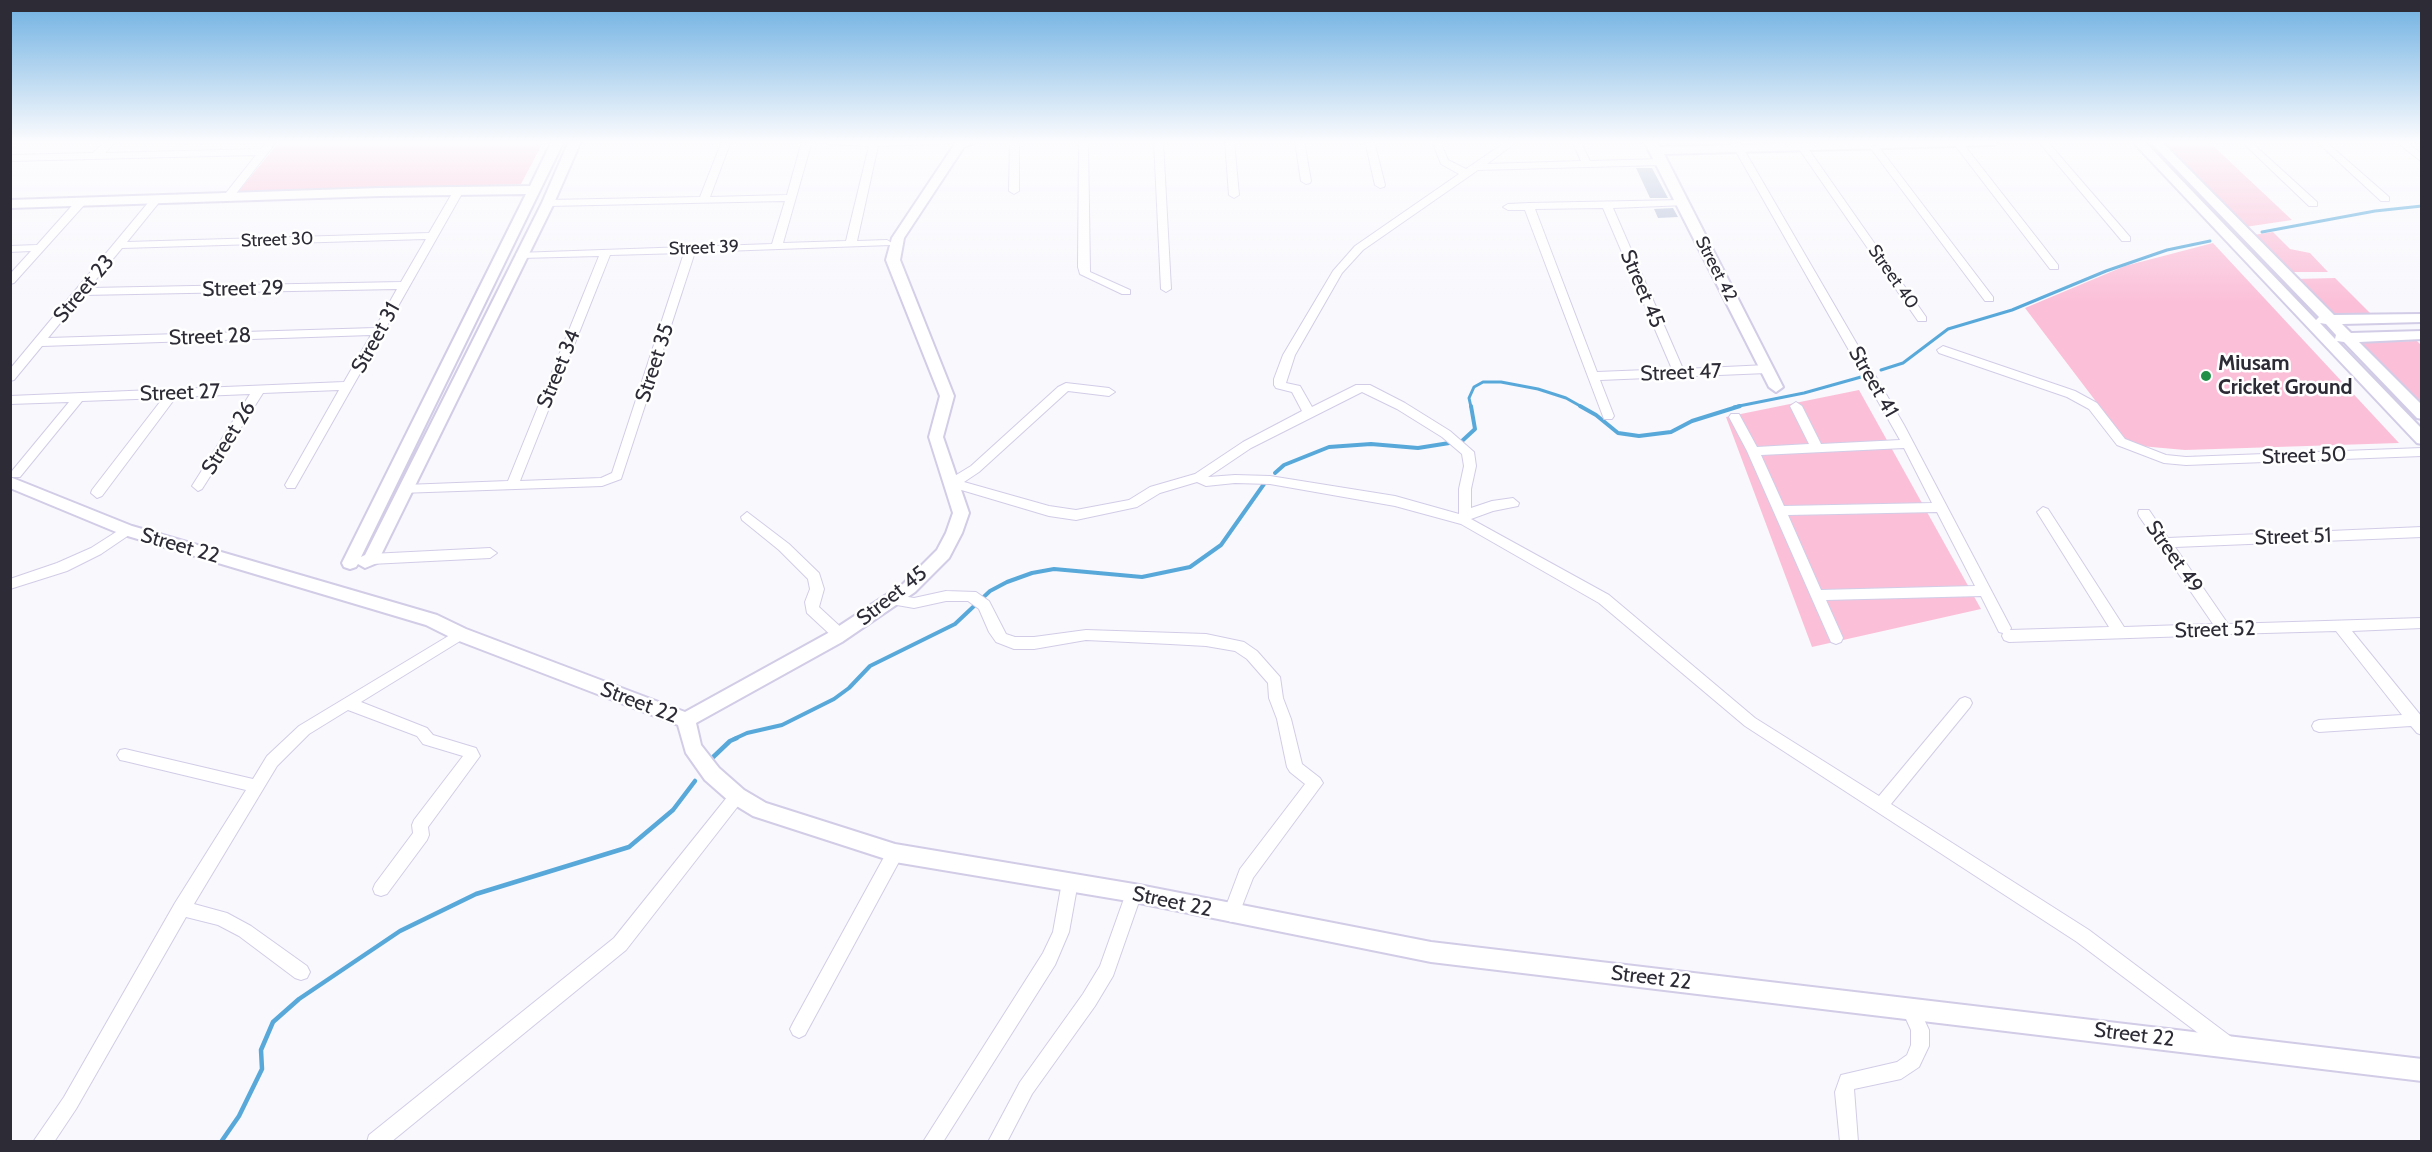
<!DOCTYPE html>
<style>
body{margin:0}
#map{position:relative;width:2432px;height:1152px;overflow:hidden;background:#f9f8fd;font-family:Cabin,sans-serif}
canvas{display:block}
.frame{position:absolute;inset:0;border:12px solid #2d2b35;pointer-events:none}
</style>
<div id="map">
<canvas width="2432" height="1152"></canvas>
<div class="frame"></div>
</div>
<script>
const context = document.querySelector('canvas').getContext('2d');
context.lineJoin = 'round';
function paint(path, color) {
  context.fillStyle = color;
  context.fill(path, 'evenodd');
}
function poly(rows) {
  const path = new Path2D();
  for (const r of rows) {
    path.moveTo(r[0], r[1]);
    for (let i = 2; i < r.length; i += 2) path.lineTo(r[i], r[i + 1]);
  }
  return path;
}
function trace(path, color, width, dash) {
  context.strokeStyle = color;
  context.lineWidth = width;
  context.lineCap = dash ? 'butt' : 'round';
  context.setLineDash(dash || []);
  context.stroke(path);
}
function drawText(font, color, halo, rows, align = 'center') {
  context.font = font + ' Cabin,sans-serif';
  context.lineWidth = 5;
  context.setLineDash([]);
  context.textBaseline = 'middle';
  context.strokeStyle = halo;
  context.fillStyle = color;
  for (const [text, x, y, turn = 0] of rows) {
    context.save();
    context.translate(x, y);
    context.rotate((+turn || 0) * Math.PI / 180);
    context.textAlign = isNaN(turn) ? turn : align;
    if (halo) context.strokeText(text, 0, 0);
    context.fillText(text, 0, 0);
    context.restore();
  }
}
paint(poly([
 [280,141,544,141,521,184,237,193],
 [2161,141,2208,141,2292,220,2245,227],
 [2273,232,2290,249,2310,253,2328,272,2289,272,2253,235],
 [2213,243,2399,443,2185,450,2129,445,2025,308,2125,266],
 [2335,278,2373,316,2332,317,2295,279],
 [2417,341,2421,345,2421,408,2357,342],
 [1859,390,1981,609,1812,647,1726,417]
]), '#fbc0d8');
trace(poly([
 [2262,232,2375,211,2422,206],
 [1881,370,1903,363,1948,329,2012,310,2106,271,2167,250,2210,241],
 [1471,407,1469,398,1474,387,1483,382,1501,382,1538,389,1566,398,1582,407],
 [1734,407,1804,393,1861,377]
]), '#58a9da', 3);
trace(poly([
 [1580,406,1596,415,1618,433,1639,436,1671,432,1692,421,1740,406],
 [1275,473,1284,465,1329,447,1371,444,1418,448,1462,441,1475,429,1471,406],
 [734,739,747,733,782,725,834,699,849,688,870,666,955,624,990,591,1007,582,1032,573,1054,569,1142,577,1190,567,1221,545,1264,484]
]), '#58a9da', 4);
trace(poly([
 [709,761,730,741,737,738],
 [221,1142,239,1116,262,1069,261,1050,273,1022,299,999,400,931,476,894,629,847,673,810,695,781]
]), '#58a9da', 4.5);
paint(poly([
 [1636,168,1652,168,1668,198,1650,198],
 [1673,208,1678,217,1658,218,1654,209]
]), '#b6c1d9');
const minor = poly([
 [106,141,116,141,105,153,261,149,267,141,277,141,231,200,227,201,222,198,256,155,10,161,10,155,93,153,106,141],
 [722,141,731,141,710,197,787,195,802,141,812,141,783,243,846,241,869,146,827,144,823,141,946,141,941,144,878,146,857,241,887,240,892,243,891,245,695,252,621,479,602,486,400,493,399,490,400,487,405,485,508,481,599,256,521,258,516,255,517,253,772,244,785,201,548,206,543,203,548,200,700,197,722,141],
 [684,253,612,473,601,478,520,481,610,255,684,253],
 [1010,141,1019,141,1019,191,1014,194,1009,191,1010,141],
 [1079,141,1088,141,1090,272,1130,290,1130,294,1122,294,1080,274,1078,267,1079,141],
 [1154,141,1163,141,1171,289,1166,292,1161,289,1154,141],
 [1225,141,1234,141,1239,195,1234,198,1229,195,1225,141],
 [1295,141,1304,141,1311,181,1310,183,1306,184,1301,181,1295,141],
 [1365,141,1374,141,1385,185,1384,187,1380,188,1375,185,1365,141],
 [1432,141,1440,141,1448,160,1466,169,1507,141,1518,141,1487,164,1581,161,1572,141,1580,141,1590,161,1662,159,1667,162,1662,165,1478,170,1363,250,1342,273,1295,355,1286,383,1300,386,1312,407,1356,385,1370,385,1405,403,1450,431,1474,452,1476,466,1471,489,1471,508,1492,501,1513,498,1519,503,1518,506,1493,511,1471,519,1609,595,1755,718,1879,796,1960,699,1965,697,1970,699,1972,703,1970,707,1891,804,2089,930,2234,1039,2237,1045,2234,1051,2228,1054,2222,1051,2077,942,1745,726,1599,603,1461,524,1395,506,1270,484,1235,483,1206,486,1197,482,1160,493,1137,507,1076,520,1049,516,948,486,946,483,948,480,971,466,1058,387,1066,383,1109,388,1115,392,1109,396,1068,391,979,472,964,482,1049,506,1076,510,1129,500,1150,487,1195,474,1243,442,1302,411,1292,392,1276,388,1274,385,1274,379,1283,355,1333,271,1355,246,1459,174,1441,164,1432,141],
 [1362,392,1397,409,1442,437,1462,454,1464,466,1459,489,1459,514,1395,496,1270,476,1235,475,1208,477,1251,448,1362,392],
 [1730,141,1739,141,1904,425,2011,628,2010,630,2109,627,2037,512,2043,507,2048,509,2124,627,2213,624,2139,516,2138,513,2139,510,2149,510,2168,538,2422,527,2422,537,2175,547,2228,624,2422,618,2422,628,2352,631,2422,717,2422,735,2417,733,2411,726,2319,732,2314,730,2312,726,2314,722,2319,720,2402,715,2336,631,2230,634,2225,636,2220,635,2009,642,2004,640,2002,636,2003,633,1999,632,1981,596,1826,600,1843,638,1841,642,1836,644,1831,642,1747,451,1729,417,1731,414,1739,414,1757,447,1809,444,1790,406,1796,402,1802,406,1821,444,1900,440,1730,141],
 [1904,448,1932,503,1784,506,1761,455,1904,448],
 [1937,512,1975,586,1821,590,1788,515,1937,512],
 [1872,141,1875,142,1993,297,1993,301,1985,301,1869,146,1867,144,1872,141],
 [1953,141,1961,141,2058,265,2058,269,2050,269,1954,144,1953,141],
 [2038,141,2047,141,2130,237,2130,241,2122,241,2038,141],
 [2241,141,2250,141,2317,202,2317,206,2309,206,2241,141],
 [2316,141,2325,141,2389,197,2389,201,2381,201,2316,141],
 [2395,141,2405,141,2422,154,2422,162,2395,141],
 [1802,143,1805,144,1926,317,1926,321,1918,321,1797,146,1802,143],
 [459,187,464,190,295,488,287,488,285,485,339,390,263,393,202,489,198,491,192,486,250,394,176,397,102,496,97,498,91,493,92,490,163,398,82,401,20,477,12,477,12,471,69,402,10,404,10,396,344,382,371,335,42,346,14,380,10,381,10,369,152,198,156,197,161,200,127,242,429,233,454,190,459,187],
 [426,239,401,282,89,288,122,248,426,239],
 [397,289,375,328,48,338,83,295,397,289],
 [81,199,85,200,85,204,14,283,10,284,10,274,31,251,10,252,10,246,37,245,77,200,81,199],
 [1682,200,1687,203,1686,205,1613,208,1683,369,1767,365,1773,369,1767,373,1600,380,1614,416,1612,419,1604,419,1525,210,1508,210,1503,207,1508,204,1529,203,1682,200],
 [1603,208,1672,369,1597,372,1535,209,1603,208],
 [1943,346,2075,391,2097,403,2125,439,2166,455,2186,457,2422,448,2422,456,2186,465,2164,463,2117,445,2089,409,2067,397,1939,353,1937,350,1943,346],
 [747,512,789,544,819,573,824,589,819,607,845,631,847,635,845,639,835,639,807,613,805,602,810,589,808,579,779,550,742,520,741,517,747,512],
 [127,525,132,527,134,530,132,533,101,554,67,571,10,589,10,579,57,563,91,548,127,525],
 [490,548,497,553,490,558,371,564,364,559,371,554,490,548],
 [946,591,976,592,989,601,1006,634,1015,637,1034,637,1086,630,1206,634,1244,642,1257,651,1280,677,1283,698,1291,719,1302,764,1320,778,1323,783,1253,878,1237,919,1231,922,1225,919,1223,914,1240,869,1305,784,1290,772,1287,767,1277,719,1269,698,1268,683,1247,659,1235,651,1206,646,1170,644,1086,640,1034,649,1014,649,996,642,989,632,979,609,968,601,946,601,914,608,891,604,886,603,884,599,886,595,891,594,914,598,946,591],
 [460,629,465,630,467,634,465,638,361,702,427,728,433,735,476,748,480,756,428,827,429,835,427,840,387,894,381,896,375,894,373,889,375,884,413,833,412,825,414,820,463,756,423,744,417,736,348,710,309,734,277,766,194,904,227,913,251,926,307,966,310,972,307,978,301,980,295,978,239,936,218,925,186,917,76,1109,54,1142,33,1142,64,1097,175,903,246,790,125,761,120,760,117,755,120,750,125,749,253,779,267,756,299,726,460,629],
 [737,789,742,791,745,796,742,801,626,950,391,1142,367,1142,369,1135,614,938,732,791,737,789],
 [895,846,901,848,903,853,901,858,805,1035,799,1038,793,1035,790,1029,793,1023,889,848,895,846],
 [1070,875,1076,877,1078,882,1069,932,1055,965,943,1142,923,1142,1043,953,1053,932,1062,882,1064,877,1070,875],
 [1134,886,1140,888,1142,893,1113,976,1095,1006,1032,1094,1007,1142,988,1142,1020,1082,1083,994,1100,966,1126,893,1128,888,1134,886],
 [1911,1002,1917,1004,1929,1030,1929,1046,1919,1067,1901,1079,1854,1089,1858,1142,1840,1142,1835,1092,1841,1075,1897,1062,1907,1055,1911,1045,1911,1030,1902,1010,1905,1004,1911,1002]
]);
const tertiary = poly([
 [552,141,564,141,361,557,365,555,542,203,569,141,581,141,554,203,379,559,377,563,365,568,358,564,356,567,350,569,344,567,342,563,526,194,380,196,10,208,10,200,380,188,530,186,552,141],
 [980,141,964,147,904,238,900,260,954,396,943,437,969,513,962,533,949,558,915,592,842,642,696,723,701,745,719,768,744,790,766,803,895,844,1134,884,1431,942,2422,1059,2422,1081,1431,962,1134,902,895,862,753,816,730,802,705,780,686,753,678,725,454,639,426,625,121,534,10,488,10,477,132,526,437,615,466,629,685,712,830,632,903,584,937,550,946,533,953,513,929,437,940,396,886,260,892,238,956,142,980,141],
 [1644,141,1656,141,1660,147,1890,141,2000,141,1994,145,1664,154,1783,387,1776,392,1769,387,1644,141],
 [2132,141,2144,141,2316,320,2319,317,2149,141,2161,141,2334,315,2422,314,2422,322,2342,324,2351,333,2422,331,2422,339,2359,342,2422,405,2422,419,2417,418,2344,342,2337,341,2422,429,2422,444,2417,443,2132,141],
 [2320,323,2326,324,2336,335,2335,339,2320,323]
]);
trace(minor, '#d2cce7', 2);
trace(tertiary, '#d2cce7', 4);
paint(minor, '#fff');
paint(tertiary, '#fff');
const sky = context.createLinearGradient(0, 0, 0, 302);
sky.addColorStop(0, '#6eb0e2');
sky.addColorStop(0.47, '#fcfcfe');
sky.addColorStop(1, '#fcfcfe00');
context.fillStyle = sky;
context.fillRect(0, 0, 2432, 302);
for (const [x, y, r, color] of [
 [2206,376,6,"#218f48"]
]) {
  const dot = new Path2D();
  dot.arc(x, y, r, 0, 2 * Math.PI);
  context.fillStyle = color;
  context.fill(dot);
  trace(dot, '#fff', 2);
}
drawText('18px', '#2d2b35', '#fff', [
 ["Street 30",277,240,-2],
 ["Street 39",704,248,-2],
 ["Street 42",1716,269,63],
 ["Street 40",1893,277,55]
]);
drawText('21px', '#2d2b35', '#fff', [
 ["Street 23",84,289,-50],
 ["Street 29",243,289,-1],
 ["Street 45",1642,289,67],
 ["Street 28",210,337,-2],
 ["Street 31",376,338,-61],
 ["Street 35",655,363,-72],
 ["Street 34",559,369,-68],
 ["Street 47",1681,373,-2],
 ["Street 41",1873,382,60],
 ["Street 27",180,393,-2],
 ["Street 26",229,438,-58],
 ["Street 50",2304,456,-2],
 ["Street 51",2293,537,-2],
 ["Street 22",180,546,16],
 ["Street 49",2174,557,55],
 ["Street 45",892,596,-38],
 ["Street 52",2215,630,-2],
 ["Street 22",639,703,21],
 ["Street 22",1172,902,12],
 ["Street 22",1651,978,7],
 ["Street 22",2134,1035,7]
]);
drawText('bold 21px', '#2d2b35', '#fff', [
 ["Miusam",2218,364],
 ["Cricket Ground",2218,388]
], 'left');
</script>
